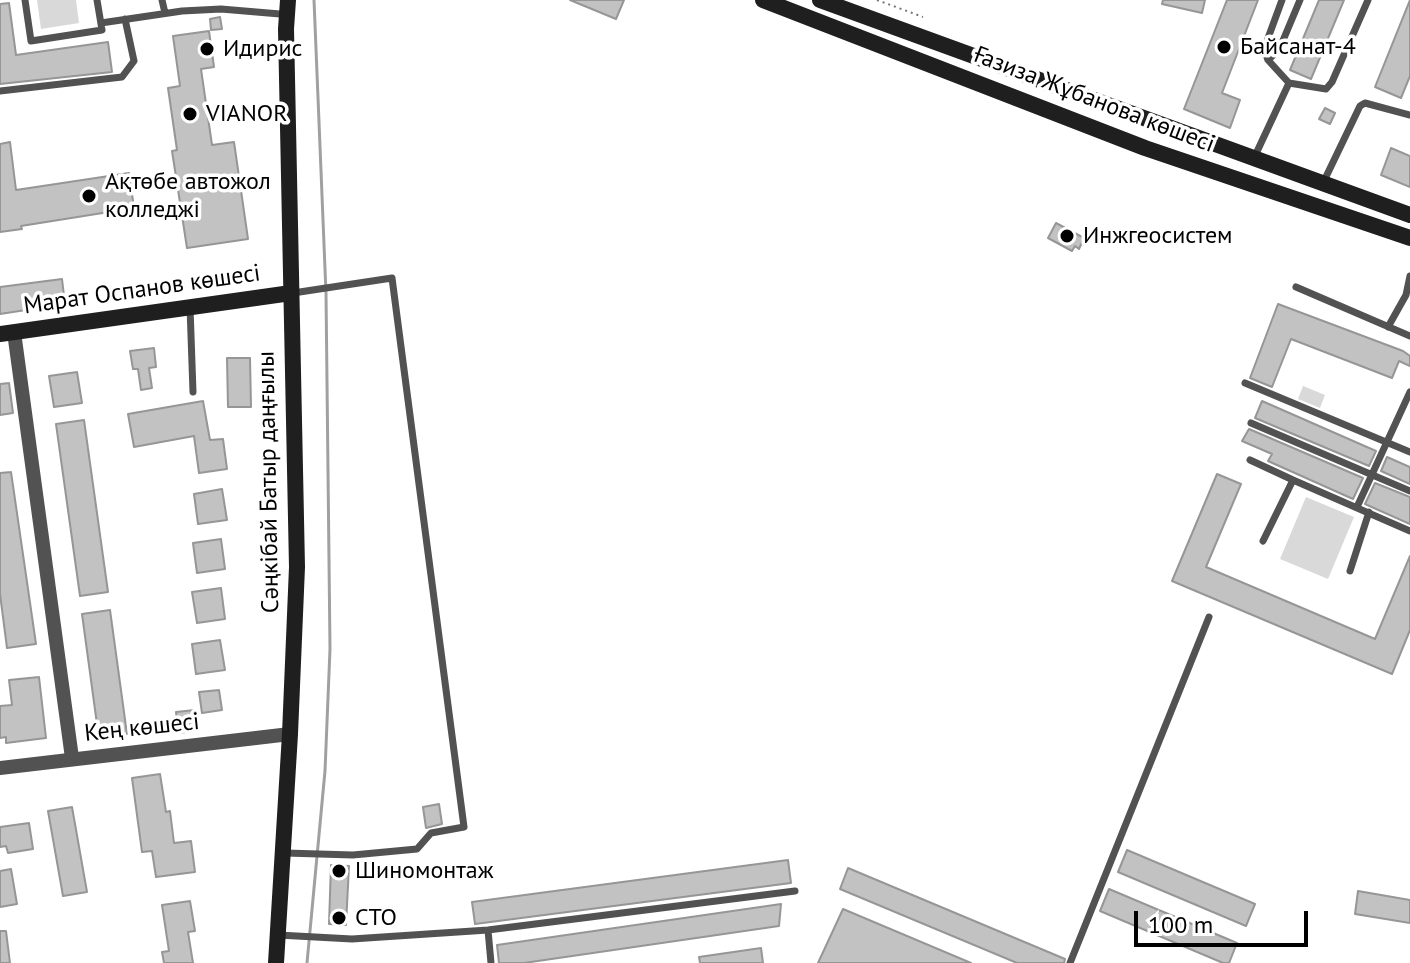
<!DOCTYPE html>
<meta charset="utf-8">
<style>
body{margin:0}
#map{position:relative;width:1410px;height:963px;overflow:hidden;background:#fff;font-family:"PT Sans",sans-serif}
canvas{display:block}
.scale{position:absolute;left:1134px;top:911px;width:174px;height:36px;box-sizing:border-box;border:4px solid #000;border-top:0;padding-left:10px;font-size:24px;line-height:28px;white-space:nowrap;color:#000;-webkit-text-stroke:6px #fff;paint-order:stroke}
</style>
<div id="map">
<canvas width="1410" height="963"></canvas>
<div class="scale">100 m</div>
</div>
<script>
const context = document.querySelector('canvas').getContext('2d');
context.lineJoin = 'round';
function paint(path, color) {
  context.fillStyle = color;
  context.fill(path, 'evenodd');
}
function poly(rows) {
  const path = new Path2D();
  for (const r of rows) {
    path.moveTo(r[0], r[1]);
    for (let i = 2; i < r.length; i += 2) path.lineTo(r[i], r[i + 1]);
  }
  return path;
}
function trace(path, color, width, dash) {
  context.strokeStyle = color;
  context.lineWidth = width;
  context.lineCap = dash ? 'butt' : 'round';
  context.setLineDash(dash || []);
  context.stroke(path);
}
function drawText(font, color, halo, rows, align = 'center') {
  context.font = font + ' "PT Sans",sans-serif';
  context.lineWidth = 7;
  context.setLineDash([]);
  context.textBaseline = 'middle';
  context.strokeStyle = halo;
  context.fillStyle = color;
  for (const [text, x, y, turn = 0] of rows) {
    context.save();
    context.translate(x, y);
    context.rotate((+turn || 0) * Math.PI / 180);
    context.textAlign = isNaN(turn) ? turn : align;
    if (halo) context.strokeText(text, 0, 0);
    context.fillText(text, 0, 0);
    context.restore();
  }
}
paint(poly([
 [37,0,76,0,79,23,41,29],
 [1303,386,1325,395,1320,408,1298,399],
 [1306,497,1354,517,1328,579,1280,559]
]), '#d9d9d9');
trace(poly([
 [307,963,325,771,330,649,326,293,314,0]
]), '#a0a0a0', 3);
const building = poly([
 [570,0,624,0,616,19,570,0],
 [1163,0,1205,0,1202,13,1162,4,1163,0],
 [1227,0,1258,0,1222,93,1240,100,1230,128,1184,109,1227,0],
 [1319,0,1344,0,1311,79,1290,70,1319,0],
 [1410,0,1410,76,1401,98,1375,87,1410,0],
 [9,3,16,55,108,42,112,72,0,84,0,4,9,3],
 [220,17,222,29,211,30,210,19,220,17],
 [209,31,214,67,201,69,212,145,234,142,248,239,187,248,172,151,177,150,168,88,180,86,173,36,209,31],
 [1325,108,1335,113,1330,124,1319,119,1325,108],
 [10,142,16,190,129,173,134,208,21,226,22,229,0,232,0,144,10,142],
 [1391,148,1410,156,1410,187,1381,175,1391,148],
 [1056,223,1084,238,1079,249,1075,246,1072,251,1048,238,1056,223],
 [62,279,65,304,0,314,0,287,62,279],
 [1278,304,1403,351,1410,356,1410,366,1399,361,1392,378,1291,339,1272,387,1250,378,1278,304],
 [154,348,156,367,149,368,152,388,141,390,138,369,133,369,130,351,154,348],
 [227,358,250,358,251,407,228,407,227,358],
 [77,372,82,403,54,407,49,376,77,372],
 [9,383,13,413,0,415,0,384,9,383],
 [203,401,210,440,223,439,227,469,199,473,194,436,134,447,128,414,203,401],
 [1262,401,1376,451,1369,466,1255,418,1262,401],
 [84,420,108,592,80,596,56,424,84,420],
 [1249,429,1363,478,1353,499,1268,461,1272,454,1242,441,1249,429],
 [1387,457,1410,467,1410,484,1381,471,1387,457],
 [11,472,36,644,7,648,0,594,0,473,11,472],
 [1217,474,1241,484,1206,567,1375,639,1410,556,1410,630,1392,674,1172,581,1217,474],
 [1375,483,1410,497,1410,524,1365,504,1375,483],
 [222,489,227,520,198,524,194,494,222,489],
 [221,539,225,569,197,573,193,543,221,539],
 [221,588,225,619,197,623,192,592,221,588],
 [110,610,127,734,99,739,82,614,110,610],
 [220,640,225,670,196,674,192,644,220,640],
 [39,677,46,738,6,743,6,737,0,738,0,706,12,705,9,680,39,677],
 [219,690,222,710,202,713,199,692,219,690],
 [195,710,198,730,179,733,176,712,195,710],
 [160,774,166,812,170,811,174,843,191,841,195,872,156,877,152,851,142,852,132,778,160,774],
 [439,804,442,824,426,828,423,807,439,804],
 [72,807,87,892,63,896,48,811,72,807],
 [29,823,33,849,8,853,6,846,0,847,0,827,29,823],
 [1127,850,1255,904,1246,926,1118,872,1127,850],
 [788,860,791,883,475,924,472,902,788,860],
 [331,865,349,866,346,925,329,924,331,865],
 [848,868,1065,959,1064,963,1017,963,840,889,848,868],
 [11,869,17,904,0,907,0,871,11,869],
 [1109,889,1237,943,1229,963,1223,963,1100,911,1109,889],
 [1358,891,1410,900,1410,923,1355,914,1358,891],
 [190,901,195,931,188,932,193,963,164,963,162,952,169,951,162,905,190,901],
 [781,904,779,926,524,963,499,963,497,945,781,904],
 [843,909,971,963,818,963,843,909],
 [0,931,6,931,10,963,0,963,0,931],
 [761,948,763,963,700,963,699,957,761,948]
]);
paint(building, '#c2c2c2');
trace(building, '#969696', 2);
trace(poly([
 [877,0,923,17]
]), '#747474', 2, [2, 4]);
trace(poly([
 [25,0,31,41,102,30,97,0],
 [162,0,165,13],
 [1282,0,1264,49,1268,60,1289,83],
 [101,23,182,11,221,9,280,14],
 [1268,60,1279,50,1300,0],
 [0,91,122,77,134,61,125,19],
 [1254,158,1289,83,1326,89,1332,82,1368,0],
 [1323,183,1360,106,1365,103,1410,115],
 [1296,287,1410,336],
 [190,307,193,392],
 [1388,327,1406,295,1410,276],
 [1245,383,1410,452],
 [1251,423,1410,491],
 [1250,460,1293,480],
 [1357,507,1410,392],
 [1263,541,1293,480,1410,531],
 [1350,571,1369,512],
 [285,853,353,855,417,849,431,833,464,827,392,278,293,293],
 [488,930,491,963],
 [278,935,352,939,488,930,795,891],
 [1070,963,1209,617]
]), '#525252', 7);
trace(poly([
 [14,332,72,758],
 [0,768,290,734]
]), '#525252', 14);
trace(poly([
 [763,0,1145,148,1410,238],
 [820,0,1410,215],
 [0,334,291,293],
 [276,963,290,734,297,567,286,29,288,0]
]), '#1f1f1f', 16);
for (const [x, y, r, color] of [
 [1224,47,8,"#000"],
 [207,49,8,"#000"],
 [190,114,8,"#000"],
 [89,196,8,"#000"],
 [1067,236,8,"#000"],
 [339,871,8,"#000"],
 [339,918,8,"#000"]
]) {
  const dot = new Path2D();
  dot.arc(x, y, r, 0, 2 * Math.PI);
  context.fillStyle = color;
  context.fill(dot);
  trace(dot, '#fff', 3);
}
drawText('24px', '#000', '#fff', [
 ["Байсанат-4",1240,47],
 ["Идирис",223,49],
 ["VIANOR",206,114],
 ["Ақтөбе автожол",105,182],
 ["колледжі",105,210],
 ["Инжгеосистем",1083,236],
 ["Шиномонтаж",355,871],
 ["СТО",355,918]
], 'left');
drawText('24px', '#000', '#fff', [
 ["Ғазиза Жұбанова көшесі",1094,100,21],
 ["Марат Оспанов көшесі",142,290,-8],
 ["Сәңкібай Батыр даңғылы",269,482,-91],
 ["Кең көшесі",142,728,-6]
]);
</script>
